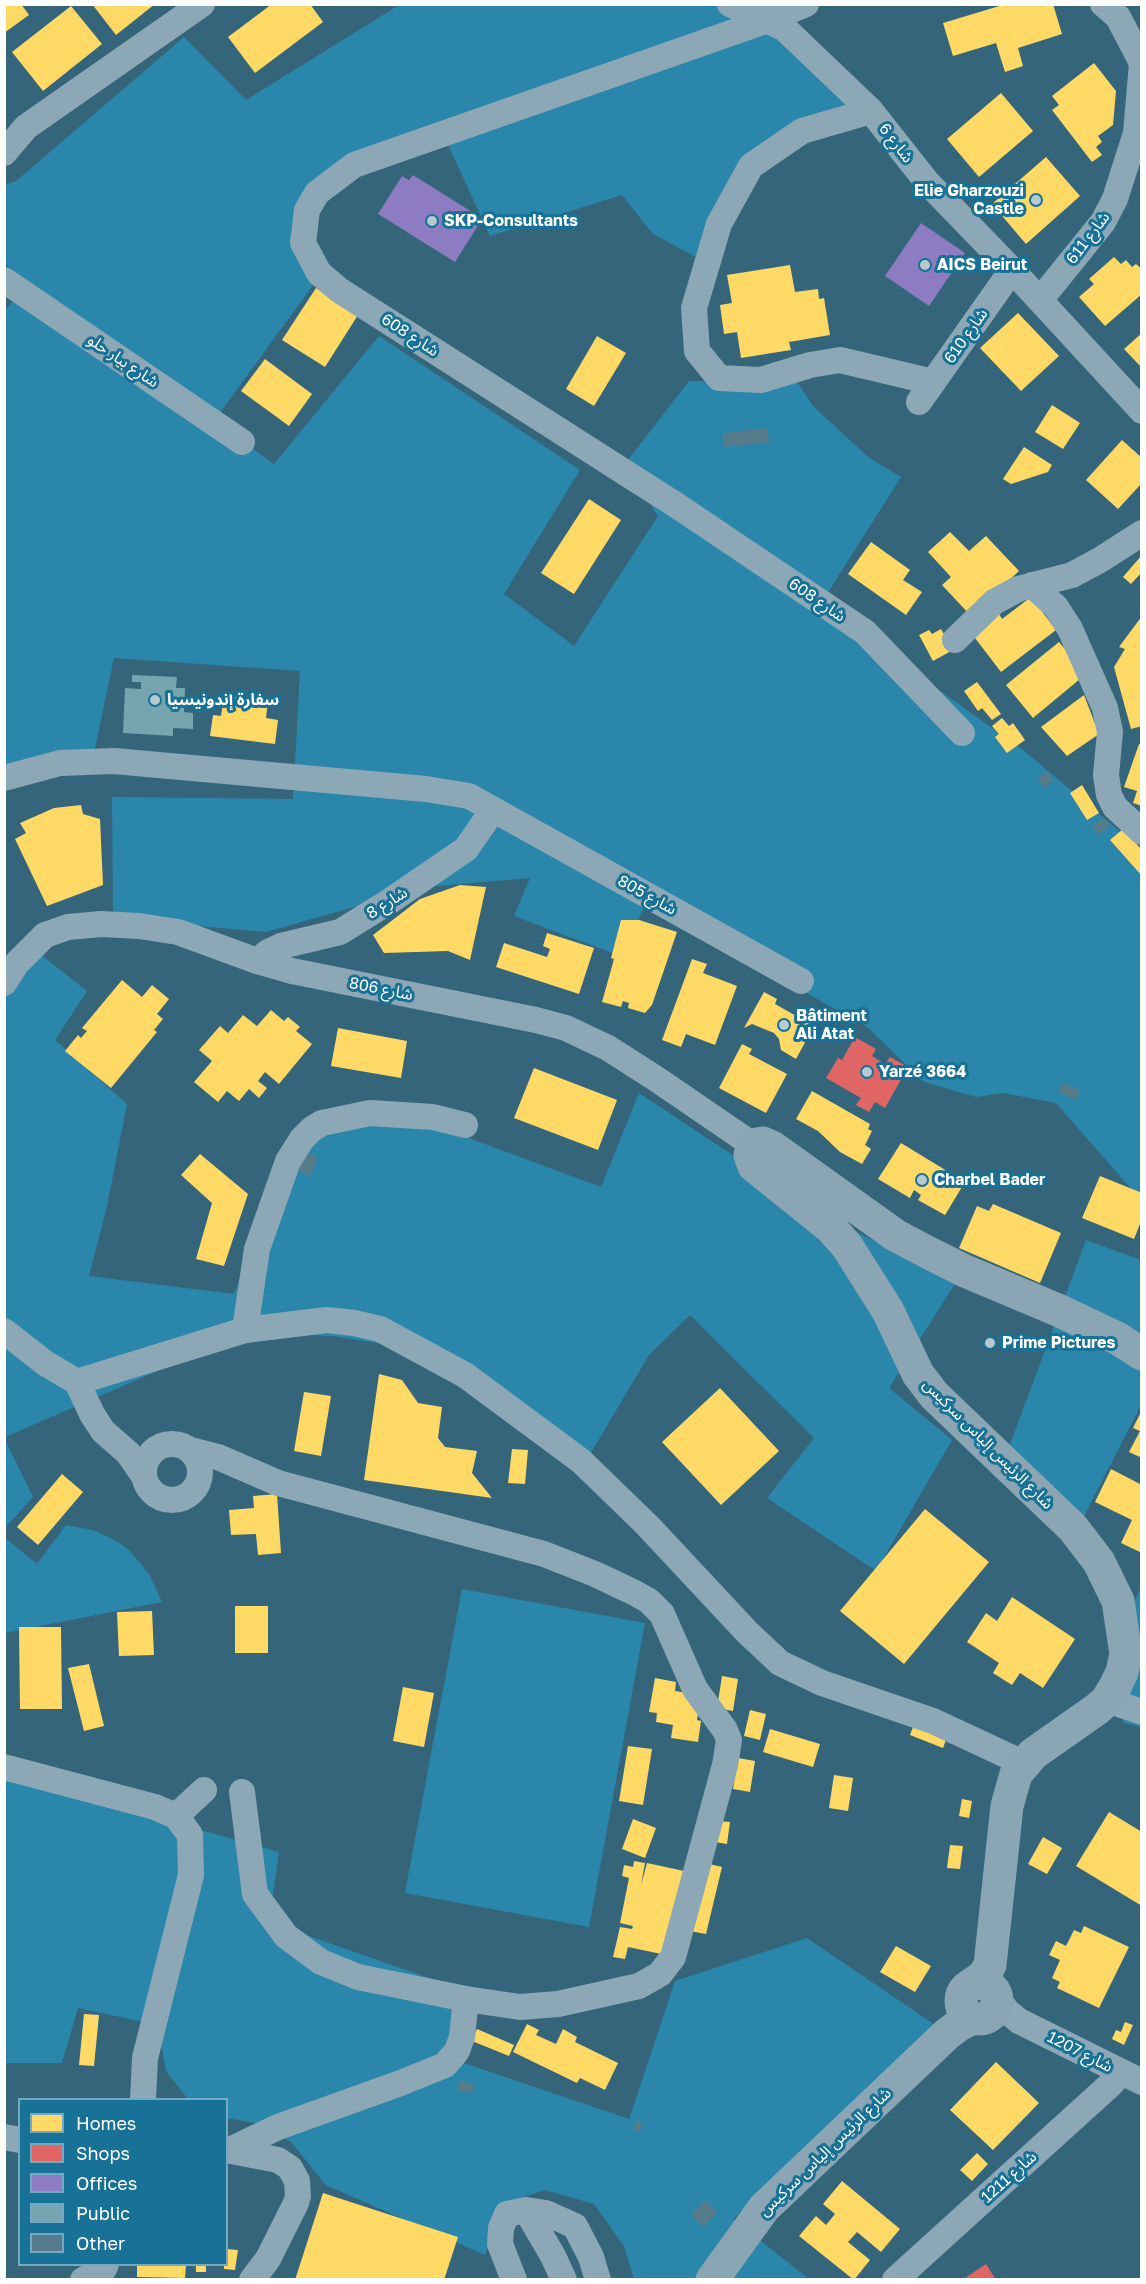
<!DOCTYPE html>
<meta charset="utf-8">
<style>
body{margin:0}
#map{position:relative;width:1146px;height:2284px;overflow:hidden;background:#35657a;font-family:"Golos Text",sans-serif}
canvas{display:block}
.frame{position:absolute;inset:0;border:6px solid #fff;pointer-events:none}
.legend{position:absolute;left:18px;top:2098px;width:210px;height:168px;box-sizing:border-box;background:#187197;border:2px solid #74aac1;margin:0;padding:8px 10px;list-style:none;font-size:18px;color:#fff}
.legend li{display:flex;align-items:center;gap:12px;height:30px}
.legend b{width:30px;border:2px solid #74aac1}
</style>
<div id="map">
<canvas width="1146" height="2284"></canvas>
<div class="frame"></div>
<ul class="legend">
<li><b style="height:16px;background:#ffd966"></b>Homes</li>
<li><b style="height:16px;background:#e06666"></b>Shops</li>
<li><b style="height:16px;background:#8e7cc3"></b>Offices</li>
<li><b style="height:16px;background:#76a5af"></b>Public</li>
<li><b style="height:16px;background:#567c8c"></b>Other</li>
</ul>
</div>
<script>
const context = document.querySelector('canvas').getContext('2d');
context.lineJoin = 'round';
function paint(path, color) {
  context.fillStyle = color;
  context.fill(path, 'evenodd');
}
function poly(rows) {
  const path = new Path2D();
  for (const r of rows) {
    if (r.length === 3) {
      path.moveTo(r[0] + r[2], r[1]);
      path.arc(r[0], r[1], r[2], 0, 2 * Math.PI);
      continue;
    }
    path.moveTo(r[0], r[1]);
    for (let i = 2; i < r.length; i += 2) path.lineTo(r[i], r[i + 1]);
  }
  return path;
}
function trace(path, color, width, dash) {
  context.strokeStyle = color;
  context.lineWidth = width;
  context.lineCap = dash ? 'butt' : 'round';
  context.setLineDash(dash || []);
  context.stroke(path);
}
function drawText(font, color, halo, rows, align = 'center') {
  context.font = font + ' "Golos Text","Noto Sans Arabic",sans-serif';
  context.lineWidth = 6;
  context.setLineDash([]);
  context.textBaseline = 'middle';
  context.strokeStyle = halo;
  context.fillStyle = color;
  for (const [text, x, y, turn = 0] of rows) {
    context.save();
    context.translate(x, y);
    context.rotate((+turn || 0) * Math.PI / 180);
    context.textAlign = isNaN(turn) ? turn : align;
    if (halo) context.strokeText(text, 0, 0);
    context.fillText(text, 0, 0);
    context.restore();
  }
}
paint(poly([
 [399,5,791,5,761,20,860,102,756,148,698,258,653,234,622,195,490,236,444,136,331,170,307,220,324,270,214,421,274,464,379,336,580,470,504,594,574,646,658,516,624,465,689,381,742,382,794,377,812,405,868,457,901,477,820,605,1023,750,1141,849,1141,1200,1056,1103,1003,1093,976,1097,924,1082,866,1026,645,904,623,957,514,916,530,878,425,887,266,932,187,925,113,913,112,797,293,799,300,671,114,658,91,767,5,783,4,311,25,289,5,263,5,185,16,181,184,37,246,100],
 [26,943,87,991,55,1040,127,1104,107,1206,89,1276,234,1294,280,1175,322,1129,420,1120,601,1187,639,1093,823,1215,956,1282,889,1388,952,1440,876,1571,767,1498,814,1438,690,1315,649,1355,589,1456,383,1344,333,1336,304,1335,246,1341,190,1357,5,1437,4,964],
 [1086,1240,1141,1260,1141,1405,1076,1532,1002,1466],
 [5,1440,33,1497,5,1528,4,1528],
 [66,1525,93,1530,118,1542,129,1550,149,1574,162,1602,5,1633,4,1537,37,1564],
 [1141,1588,1141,1727,1123,1723,1134,1602],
 [462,1589,645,1623,589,1927,405,1893],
 [5,1769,26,1781,279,1852,269,1922,483,1997,452,2059,629,2119,675,1981,807,1938,941,2029,733,2219,810,2280,634,2279,624,2246,594,2204,545,2190,505,2203,485,2255,326,2185,291,2142,260,2124,227,2118,226,2100,188,2099,166,2071,158,2025,78,2008,62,2063,5,2063]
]), '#2a87ab');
paint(poly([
 [4,4,21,4,29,15,4,33],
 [92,4,155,4,116,35],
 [272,4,310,4,323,22,255,73,228,37],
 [1006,4,1053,4,1062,34,1018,48,1023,66,1005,72,996,43,953,56,943,23],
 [71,6,102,44,43,91,12,52],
 [1094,63,1116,91,1113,125,1098,136,1102,142,1096,147,1102,155,1092,162,1052,110,1059,105,1052,96],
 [1001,93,1033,131,979,177,947,139],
 [1046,157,1080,196,1026,244,992,204],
 [1114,257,1121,264,1126,260,1132,267,1136,264,1142,269,1142,294,1105,326,1079,297,1094,284,1089,279],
 [790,265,795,292,818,289,819,299,824,298,830,335,789,342,791,350,741,358,737,332,724,334,720,305,732,303,727,275],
 [316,288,358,315,325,367,282,340],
 [1018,313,1059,356,1021,391,980,348],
 [1142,333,1142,368,1124,349],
 [597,336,626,353,594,406,566,389],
 [265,359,312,394,289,426,241,391],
 [1052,405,1080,423,1063,449,1035,432],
 [1122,440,1142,458,1142,483,1118,509,1086,480],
 [1024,447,1052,465,1048,472,1011,484,1003,479],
 [589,499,621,520,574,594,541,573],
 [950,532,969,551,986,536,1019,571,971,616,942,585,951,577,928,552],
 [871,542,910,570,903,580,922,592,906,615,848,574],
 [1142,555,1142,572,1131,584,1123,577],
 [1031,597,1056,630,1001,672,972,634,999,614,1002,619],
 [1142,616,1142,668,1140,671,1142,726,1131,729,1114,667,1125,649,1119,647],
 [941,629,953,650,933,661,919,635,929,630,932,634],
 [1059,642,1086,674,1033,718,1006,685],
 [977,682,1001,714,992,720,982,708,978,711,964,691],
 [1084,695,1099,734,1067,756,1041,727],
 [224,696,268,701,266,718,278,720,275,744,210,736,213,715,221,716],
 [1002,718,1009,726,1013,723,1025,740,1007,753,995,737,999,734,992,726],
 [1139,744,1142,745,1142,806,1133,803,1137,791,1124,787],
 [1082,785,1099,813,1087,820,1070,793],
 [81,805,83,814,100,819,103,885,47,906,15,839,26,833,20,823,54,808],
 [1123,829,1142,850,1142,876,1110,840],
 [460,885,486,887,470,960,448,951,384,953,373,935,420,899],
 [621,920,639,920,677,932,652,1005,645,1013,628,1008,629,1003,623,1001,621,1007,602,1002,614,959,611,958],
 [547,933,594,948,579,994,496,967,504,943,547,957,550,949,543,946],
 [692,959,707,964,703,973,737,986,715,1045,686,1034,681,1047,662,1040],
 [122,980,142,997,152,985,169,999,157,1014,163,1019,154,1030,157,1032,111,1088,65,1051,78,1035,81,1038,87,1031,82,1028],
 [764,992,777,999,775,1004,814,1026,796,1059,781,1050,779,1039,774,1033,752,1024,744,1028],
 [271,1010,284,1021,288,1017,300,1027,296,1031,312,1044,279,1084,265,1072,258,1081,267,1088,259,1098,249,1089,239,1101,227,1091,218,1102,194,1082,212,1061,199,1050,220,1026,228,1033,243,1015,257,1026],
 [338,1028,407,1041,401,1078,331,1066],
 [742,1044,752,1049,749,1054,787,1074,766,1113,719,1088],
 [534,1068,617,1100,598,1150,514,1118],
 [812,1091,870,1124,868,1129,872,1131,865,1145,871,1149,862,1164,840,1152,818,1131,796,1119],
 [901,1143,965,1182,945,1215,918,1200,921,1195,914,1190,910,1198,878,1179],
 [200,1154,248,1194,224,1266,196,1259,212,1203,181,1175],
 [1100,1176,1142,1193,1142,1219,1134,1239,1082,1218],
 [993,1204,1061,1233,1040,1283,959,1248,977,1206,989,1211],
 [379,1374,402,1380,418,1403,442,1407,438,1438,445,1447,477,1451,472,1473,492,1498,364,1480],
 [720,1388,779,1451,721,1505,662,1442],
 [304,1392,331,1396,321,1456,294,1451],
 [1142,1410,1142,1458,1129,1452,1140,1431,1133,1428],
 [512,1449,528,1450,525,1484,508,1483],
 [1111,1469,1142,1485,1142,1553,1121,1543,1132,1520,1095,1502],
 [62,1474,83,1492,38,1545,17,1527],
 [277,1494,281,1553,258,1555,256,1534,231,1535,229,1510,254,1508,253,1496],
 [925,1509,989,1562,904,1664,840,1611],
 [1012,1597,1075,1639,1043,1688,1020,1673,1012,1685,993,1673,999,1663,967,1642,986,1613,997,1621],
 [235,1606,268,1606,268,1653,235,1653],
 [152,1611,154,1655,119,1656,117,1612],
 [19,1627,61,1627,62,1709,20,1709],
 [89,1664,104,1726,84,1731,68,1668],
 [722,1676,738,1679,733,1711,717,1708],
 [655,1678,676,1682,675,1691,688,1693,700,1701,697,1720,701,1721,698,1742,671,1738,673,1725,656,1722,657,1713,649,1712],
 [403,1687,434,1693,424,1747,393,1741],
 [750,1710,766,1714,760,1740,744,1736],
 [916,1719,949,1732,943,1748,910,1735],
 [770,1729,820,1744,813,1767,763,1752],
 [628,1746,652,1749,643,1805,619,1801],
 [738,1758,755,1761,750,1792,733,1789],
 [834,1775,853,1778,848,1811,829,1808],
 [962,1799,972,1801,969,1818,959,1816],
 [1109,1812,1142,1832,1142,1906,1076,1866],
 [633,1819,656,1828,645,1858,622,1849],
 [717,1821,730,1822,727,1844,715,1842],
 [1043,1837,1062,1848,1047,1874,1028,1864],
 [950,1845,963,1846,960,1869,947,1868],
 [634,1861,645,1863,641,1885,647,1863,684,1871,666,1955,628,1947,625,1959,613,1957,620,1927,632,1929,633,1926,620,1923,629,1878,622,1876,624,1865,633,1867],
 [705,1863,722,1867,706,1934,690,1931],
 [1084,1926,1129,1947,1099,2008,1057,1988,1060,1982,1052,1978,1060,1960,1049,1955,1056,1941,1066,1946,1074,1930,1081,1933],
 [896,1946,931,1966,915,1992,880,1972],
 [84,2014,99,2015,94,2066,79,2065],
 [1125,2022,1133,2025,1124,2045,1112,2039,1116,2030,1121,2032],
 [527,2024,539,2030,536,2035,556,2044,563,2029,577,2037,575,2042,618,2063,605,2090,580,2078,577,2083,513,2052],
 [477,2029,514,2045,509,2056,472,2041],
 [996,2062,1039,2103,993,2150,950,2110],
 [977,2153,988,2164,972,2181,960,2170],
 [842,2181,900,2229,881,2252,857,2232,848,2242,870,2260,854,2280,799,2236,816,2216,826,2225,835,2214,823,2204],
 [323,2193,458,2237,444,2280,295,2280],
 [227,2249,238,2250,235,2270,224,2269,224,2264,226,2264],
 [137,2264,186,2264,185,2278,137,2277],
 [196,2264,206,2264,206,2272,196,2272]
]), '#ffd966');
paint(poly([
 [855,1037,876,1049,872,1056,885,1064,890,1057,908,1067,885,1108,875,1102,869,1112,856,1105,861,1098,826,1078,838,1058,842,1060],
 [986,2264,996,2280,962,2280]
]), '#e06666');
paint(poly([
 [413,175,472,212,469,218,479,224,455,262,378,214,402,176,409,180],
 [921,223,965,253,929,306,885,276]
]), '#8e7cc3');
paint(poly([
 [132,675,177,677,176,688,185,688,184,712,193,713,193,729,173,728,173,736,123,733,125,688,141,689,141,682,132,682]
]), '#76a5af');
paint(poly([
 [767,428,769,442,724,447,723,433],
 [1047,771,1054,781,1044,788,1037,778],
 [1104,818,1110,826,1098,835,1092,826],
 [1062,1083,1080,1090,1076,1100,1058,1092],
 [304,1151,318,1157,310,1176,296,1170],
 [459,2081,474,2084,472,2093,457,2090],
 [637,2120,643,2124,639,2132,632,2129],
 [705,2200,718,2212,703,2227,691,2215]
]), '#567c8c');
trace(poly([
 [730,4,784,28,871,111,927,182,1012,270,1142,411],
 [806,4,768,20,354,165,317,193,307,210,303,243,319,273,339,290,676,505,865,632,962,733],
 [871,111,802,131,751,166,719,224,694,308,697,351,719,378,761,380,810,365,840,360,933,382],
 [4,153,26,127,202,4],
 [4,280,242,442],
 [1040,300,1103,222,1115,199,1136,133,1142,63,1118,17,1103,4],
 [919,402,1012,270],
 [1032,585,1056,607,1070,629,1105,708,1110,732,1106,775,1109,795,1115,807,1142,832],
 [955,640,994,602,1018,589,1072,575,1100,560,1142,533],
 [4,778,60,763,114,761,426,789,469,796,801,981],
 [257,961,268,952,281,946,340,932,390,901,466,849,493,810],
 [4,983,17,963,45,935,68,927,101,924,139,926,178,932,257,961,292,971,536,1020,566,1028,608,1048,655,1078,753,1145],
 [245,1330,257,1249,288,1161,302,1139,312,1129,322,1123,370,1113,433,1117,465,1125],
 [4,1331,45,1363,77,1382,245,1330,327,1320,354,1323,380,1329,465,1375,581,1461,647,1525,747,1632,780,1663,822,1683,933,1721,1023,1763],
 [77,1382,92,1414,103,1431,128,1453,144,1476],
 [172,1472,28],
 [191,1450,218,1457,278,1483,544,1554,595,1574,635,1593,649,1601,662,1614,695,1689,725,1730,729,1740,725,1765,673,1957,660,1974,639,1986,558,2004,520,2007,466,1999,358,1977,321,1962,286,1936,255,1894,242,1792],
 [1107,1700,1142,1712],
 [4,1767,155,1807,176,1816,190,1835,191,1875,145,2058,143,2100],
 [176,1816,204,1790],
 [998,1999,1007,2011,1019,2021,1142,2082],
 [4,2137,20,2140],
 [226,2150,278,2160,290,2168,297,2181,298,2196,296,2203,268,2259,252,2280],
 [230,2150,278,2127,398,2084,445,2065,457,2051,462,2037,466,1999],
 [526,2210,553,2256,564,2280],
 [83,2280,104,2269,106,2264],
 [514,2280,500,2244,501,2228,507,2214,526,2210,546,2213,575,2226,591,2257,598,2280],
 [895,2280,1111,2084,1121,2073]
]), '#8ca8b6', 26);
trace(poly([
 [979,2001,18],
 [972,1984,984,1976,990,1965,1007,1806,1016,1774,1033,1754,1097,1709,1107,1700,1116,1685,1122,1672,1126,1654,1118,1601,1099,1562,1073,1528,934,1395,918,1374,888,1311,847,1246,831,1228,754,1166,750,1155,753,1145,763,1143,772,1147,895,1235,929,1253,965,1271,1060,1311,1117,1338,1142,1354],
 [712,2280,764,2208,947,2034,959,2025,973,2018]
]), '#8aa6b4', 33);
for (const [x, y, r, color] of [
 [1036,200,6,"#b8c9d0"],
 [432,221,6,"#b8c9d0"],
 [925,265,6,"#b8c9d0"],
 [155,700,6,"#b8c9d0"],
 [784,1025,6,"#b8c9d0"],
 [867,1072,6,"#b8c9d0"],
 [922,1180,6,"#b8c9d0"],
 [990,1343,6,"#b8c9d0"]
]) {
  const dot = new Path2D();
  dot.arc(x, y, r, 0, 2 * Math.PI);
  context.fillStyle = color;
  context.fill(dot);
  trace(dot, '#187197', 2);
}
drawText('16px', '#fff', '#187197', [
 ["شارع 6",896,143,52],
 ["شارع 611",1088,238,-53],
 ["شارع 608",410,335,33],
 ["شارع 610",966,336,-55],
 ["شارع بيار حلو",123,361,34],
 ["شارع 608",817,600,34],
 ["شارع 805",647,895,29],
 ["شارع 8",387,903,-32],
 ["شارع 806",381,989,11],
 ["شارع الرئيس إلياس سركيس",988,1444,45],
 ["شارع 1207",1080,2052,27],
 ["شارع الرئيس إلياس سركيس",825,2152,-44],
 ["شارع 1211",1009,2177,-42]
]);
drawText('bold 16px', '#fff', '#187197', [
 ["Elie Gharzouzi",1024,191,"right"],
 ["Castle",1024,209,"right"],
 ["SKP-Consultants",444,221],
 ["AICS Beirut",937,265],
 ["سفارة إندونيسيا",167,700],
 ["Bâtiment",796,1016],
 ["Ali Atat",796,1034],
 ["Yarzé 3664",879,1072],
 ["Charbel Bader",934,1180],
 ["Prime Pictures",1002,1343]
], 'left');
</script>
